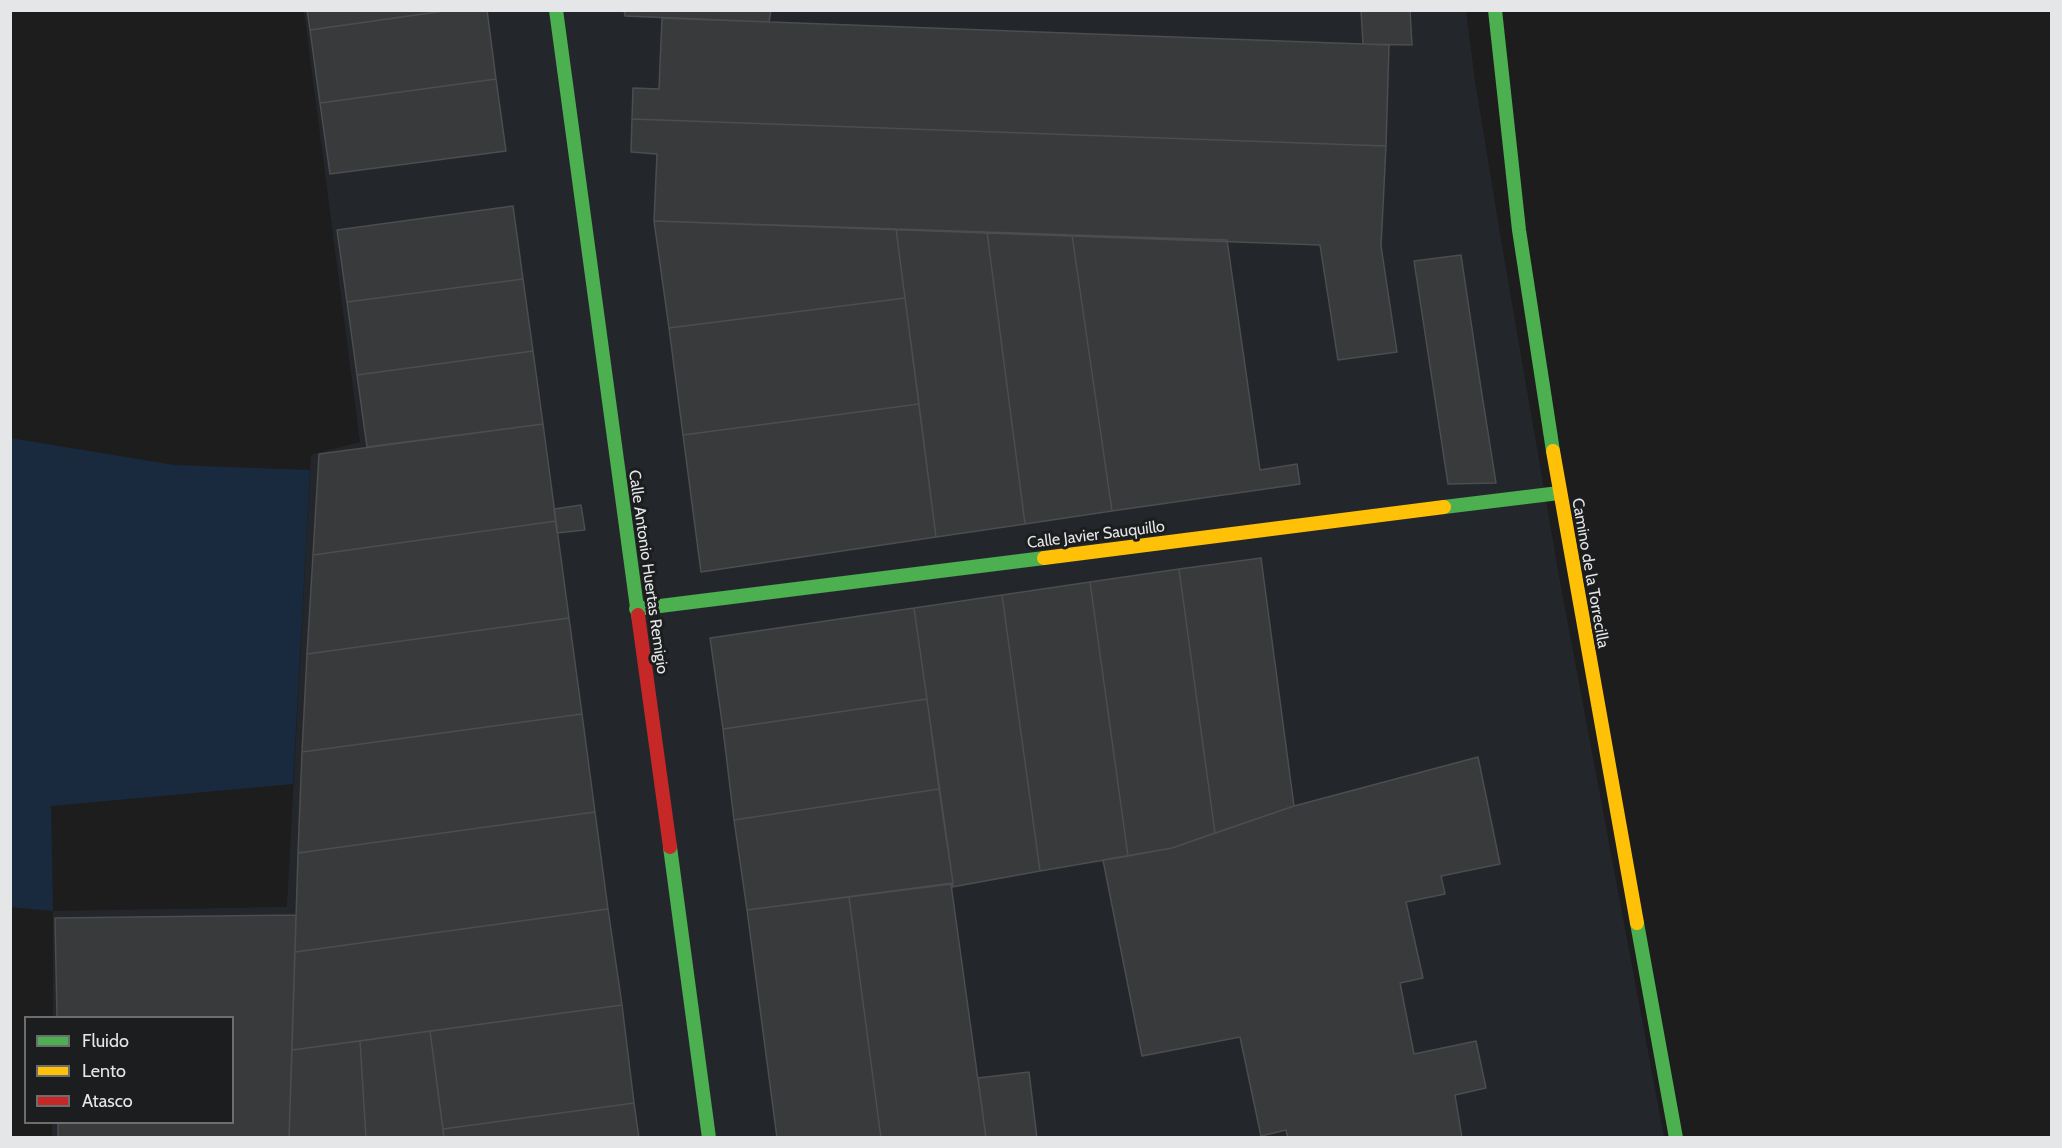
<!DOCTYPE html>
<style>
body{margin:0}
#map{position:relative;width:2062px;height:1148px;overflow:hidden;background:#1d1d1e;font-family:Cabin,sans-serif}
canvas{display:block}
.frame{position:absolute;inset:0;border:12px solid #e5e6e8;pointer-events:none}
.legend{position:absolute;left:24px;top:1016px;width:210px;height:108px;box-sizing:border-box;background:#1c1d1f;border:2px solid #6c6d6f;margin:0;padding:8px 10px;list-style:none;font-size:18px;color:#e5e6e8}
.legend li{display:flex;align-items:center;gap:12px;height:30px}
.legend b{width:30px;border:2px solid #6c6d6f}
</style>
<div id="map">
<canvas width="2062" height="1148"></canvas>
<div class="frame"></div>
<ul class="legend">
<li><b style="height:8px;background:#4caf50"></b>Fluido</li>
<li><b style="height:8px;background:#ffc107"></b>Lento</li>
<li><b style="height:8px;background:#c62828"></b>Atasco</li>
</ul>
</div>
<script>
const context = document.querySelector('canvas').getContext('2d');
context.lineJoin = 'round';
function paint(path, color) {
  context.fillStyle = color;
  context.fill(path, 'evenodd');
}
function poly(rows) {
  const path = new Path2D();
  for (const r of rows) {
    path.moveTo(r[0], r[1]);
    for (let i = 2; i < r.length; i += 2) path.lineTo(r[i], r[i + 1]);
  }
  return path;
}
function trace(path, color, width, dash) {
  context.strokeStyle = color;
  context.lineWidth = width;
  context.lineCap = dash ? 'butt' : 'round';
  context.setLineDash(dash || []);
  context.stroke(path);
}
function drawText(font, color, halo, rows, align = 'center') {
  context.font = font + ' Cabin,sans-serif';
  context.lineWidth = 6;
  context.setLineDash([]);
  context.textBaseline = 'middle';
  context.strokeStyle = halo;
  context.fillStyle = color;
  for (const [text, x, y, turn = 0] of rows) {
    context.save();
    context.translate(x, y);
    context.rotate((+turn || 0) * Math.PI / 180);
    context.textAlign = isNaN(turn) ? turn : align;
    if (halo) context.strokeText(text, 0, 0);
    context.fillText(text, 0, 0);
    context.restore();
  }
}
paint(poly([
 [304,11,1466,11,1475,81,1500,234,1560,582,1664,1137,52,1138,52,1123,232,1122,232,1018,53,1017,53,911,287,907,311,455,360,442]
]), '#23272c');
paint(poly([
 [10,438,174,465,310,470,293,784,51,806,53,911,11,907]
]), '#192a3f');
const building = poly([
 [307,10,451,10,310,30,307,10],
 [451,10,487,10,496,79,320,103,310,30,451,10],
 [624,10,771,10,769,22,625,16,624,10],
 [1361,10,1410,10,1412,45,1363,44,1361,10],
 [662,18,1389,45,1386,146,632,119,633,88,659,89,662,18],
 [496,79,506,151,330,174,320,103,496,79],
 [632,119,1386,146,1381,246,1397,352,1338,360,1320,245,654,221,657,154,631,152,632,119],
 [513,206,523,279,347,302,337,230,513,206],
 [654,221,896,229,905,298,669,328,654,221],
 [896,229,987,232,1025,524,936,537,896,229],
 [987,232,1072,235,1112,511,1025,524,987,232],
 [1072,235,1227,240,1260,470,1297,464,1300,484,1112,511,1072,235],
 [1461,255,1480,382,1496,483,1448,484,1414,261,1461,255],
 [523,279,533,351,357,375,347,302,523,279],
 [905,298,919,404,683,435,669,328,905,298],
 [533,351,543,424,367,447,357,375,533,351],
 [919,404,936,537,701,572,683,435,919,404],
 [543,424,556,521,313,555,319,454,543,424],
 [581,505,585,530,557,533,554,509,581,505],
 [556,521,569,618,307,654,313,555,556,521],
 [1261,558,1294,806,1215,833,1179,569,1261,558],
 [1179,569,1215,833,1172,848,1128,856,1090,582,1179,569],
 [1090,582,1128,856,1040,871,1002,595,1090,582],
 [1002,595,1040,871,952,887,953,883,914,608,1002,595],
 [914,608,927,699,723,729,710,638,914,608],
 [569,618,582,714,302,752,307,654,569,618],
 [927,699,939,789,734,820,723,729,927,699],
 [582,714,595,812,298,853,302,752,582,714],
 [1478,757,1500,864,1441,876,1445,894,1406,902,1423,978,1400,983,1414,1054,1476,1041,1486,1088,1455,1095,1462,1138,1288,1138,1286,1130,1261,1136,1240,1037,1142,1056,1103,860,1172,848,1294,806,1478,757],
 [939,789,953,883,747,910,734,820,939,789],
 [595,812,608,909,295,952,298,853,595,812],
 [951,884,986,1138,881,1138,849,897,951,884],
 [849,897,881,1138,777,1138,747,910,849,897],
 [608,909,622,1005,292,1050,295,952,608,909],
 [296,915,289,1138,58,1138,58,1122,232,1122,232,1018,57,1018,55,918,296,915],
 [622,1005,634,1103,443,1129,430,1031,622,1005],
 [430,1031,444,1138,366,1138,360,1041,430,1031],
 [360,1041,366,1138,289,1138,292,1050,360,1041],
 [1029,1072,1037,1138,986,1138,978,1078,1029,1072],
 [634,1103,639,1138,444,1138,443,1129,634,1103]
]);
paint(building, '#393a3b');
trace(building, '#4c4d4e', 1.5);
trace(poly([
 [556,10,638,615],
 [1495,10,1519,230,1553,451],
 [1444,507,1559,493],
 [636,609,1044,558],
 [670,847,709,1138],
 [1637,923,1676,1138]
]), '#4caf50', 14);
trace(poly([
 [1553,451,1637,923],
 [1044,558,1444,507]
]), '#ffc107', 14);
trace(poly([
 [638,615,670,847]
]), '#c62828', 14);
drawText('16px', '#e5e6e8', '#1c1d1f', [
 ["Calle Javier Sauquillo",1096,535,-7],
 ["Calle Antonio Huertas Remigio",648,572,82],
 ["Camino de la Torrecilla",1590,573,80]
]);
</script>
